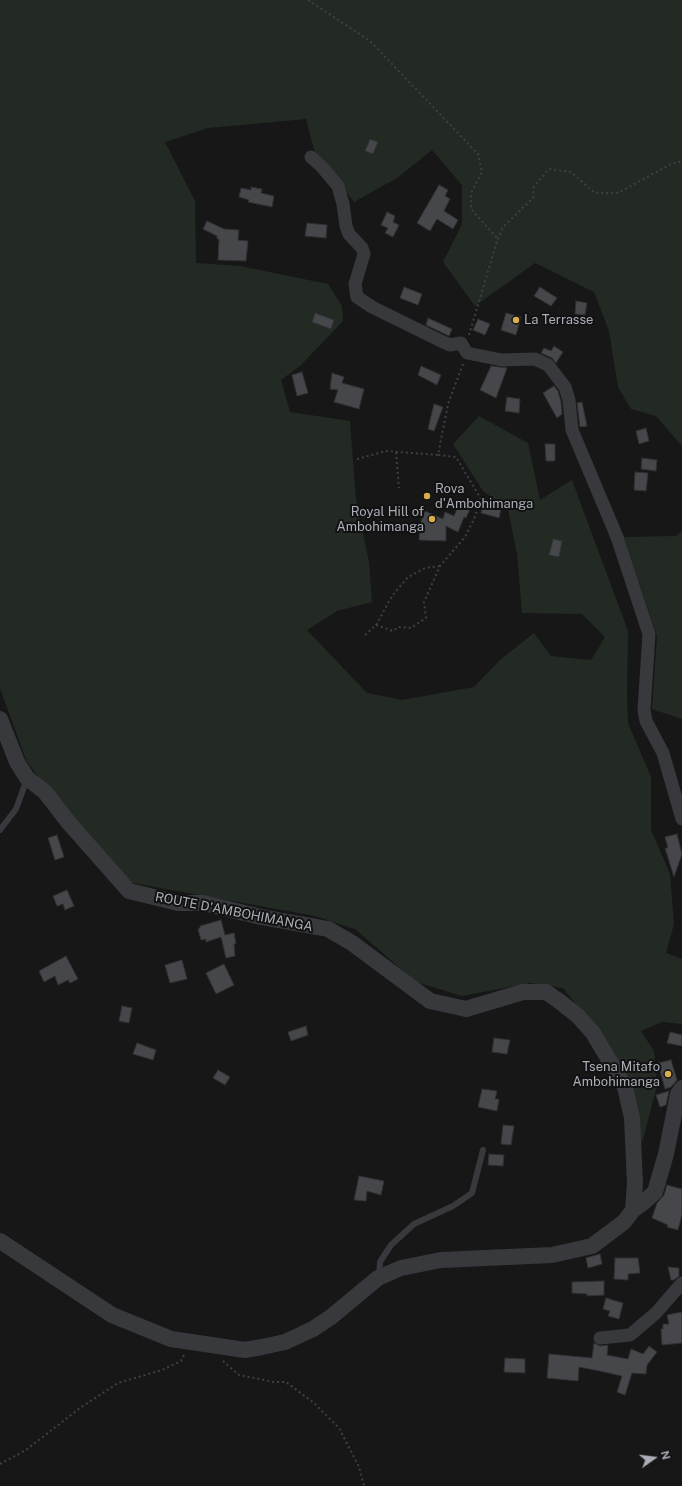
<!DOCTYPE html>
<style>
body{margin:0}
#map{position:relative;width:682px;height:1486px;overflow:hidden;background:#171718;font-family:"Public Sans",sans-serif}
canvas{display:block}
.north{position:absolute;left:634px;top:1438px;width:40px;height:40px;-webkit-text-stroke:3px #121213;paint-order:stroke;rotate:76deg;font-size:11px;font-weight:700;line-height:16px;text-align:center;color:#aaaeb6}
.north::after{content:'';display:block;margin:auto;width:14px;height:18px;background:#aaaeb6;clip-path:polygon(50% 0,100% 100%,50% 72%,0 100%)}
</style>
<div id="map">
<canvas width="682" height="1486"></canvas>
<div class="north">N</div>
</div>
<script>
const context = document.querySelector('canvas').getContext('2d');
context.lineJoin = 'round';
function paint(path, color) {
  context.fillStyle = color;
  context.fill(path, 'evenodd');
}
function poly(rows) {
  const path = new Path2D();
  for (const r of rows) {
    path.moveTo(r[0], r[1]);
    for (let i = 2; i < r.length; i += 2) path.lineTo(r[i], r[i + 1]);
  }
  return path;
}
function trace(path, color, width, dash) {
  context.strokeStyle = color;
  context.lineWidth = width;
  context.lineCap = dash ? 'butt' : 'round';
  context.setLineDash(dash || []);
  context.stroke(path);
}
function drawText(font, color, halo, rows, align = 'center') {
  context.font = font + ' "Public Sans",sans-serif';
  context.lineWidth = 4;
  context.setLineDash([]);
  context.textBaseline = 'middle';
  context.strokeStyle = halo;
  context.fillStyle = color;
  for (const [text, x, y, turn = 0] of rows) {
    context.save();
    context.translate(x, y);
    context.rotate((+turn || 0) * Math.PI / 180);
    context.textAlign = isNaN(turn) ? turn : align;
    if (halo) context.strokeText(text, 0, 0);
    context.fillText(text, 0, 0);
    context.restore();
  }
}
paint(poly([
 [0,0,682,0,682,446,656,416,631,409,618,387,609,331,594,292,535,263,475,306,443,262,462,224,462,185,432,150,397,178,354,202,315,153,306,119,208,128,165,142,195,201,196,263,240,266,328,284,342,306,343,321,301,365,281,380,290,412,350,421,356,499,369,562,372,602,337,611,307,630,367,693,402,700,474,687,500,660,534,633,551,656,591,660,605,637,582,614,522,613,517,554,508,509,483,491,453,444,479,416,528,443,540,500,572,480,628,631,627,694,628,723,651,777,651,830,670,874,674,924,666,953,682,959,682,1024,662,1022,641,1031,654,1051,657,1086,642,1143,636,1123,594,1027,563,988,530,983,462,996,416,982,355,929,315,916,133,883,77,831,26,760,0,688],
 [682,531,682,719,652,709,657,636,624,537,676,536]
]), '#232a24');
const building = poly([
 [370,139,378,142,373,154,365,151,370,139],
 [439,185,448,190,445,196,450,199,444,211,458,220,453,229,437,219,430,231,417,223,439,185],
 [251,187,262,189,261,193,274,196,272,207,248,202,249,200,239,197,241,188,251,190,251,187],
 [387,212,395,216,393,222,399,225,393,237,385,233,388,228,381,225,387,212],
 [207,221,224,229,239,230,238,240,248,241,246,261,218,260,219,239,217,239,217,236,203,229,207,221],
 [307,223,327,225,326,238,305,236,307,223],
 [404,287,422,294,418,305,400,298,404,287],
 [540,287,557,298,551,306,534,296,540,287],
 [576,301,587,303,585,315,575,314,576,301],
 [315,313,334,320,331,329,312,322,315,313],
 [506,313,521,317,516,335,501,330,506,313],
 [428,318,452,329,449,336,426,325,428,318],
 [478,319,490,324,485,335,473,330,478,319],
 [554,346,563,352,556,363,552,358,541,353,544,348,551,351,554,346],
 [421,366,441,375,437,385,418,375,421,366],
 [491,366,507,368,496,398,480,390,491,366],
 [302,372,308,393,297,396,292,375,302,372],
 [332,373,344,377,342,383,364,389,359,409,334,402,338,390,330,389,332,373],
 [554,386,558,391,561,402,562,414,557,418,543,393,554,386],
 [507,397,520,399,519,413,505,411,507,397],
 [582,402,587,426,580,427,577,403,582,402],
 [434,404,443,407,434,431,428,429,434,404],
 [646,428,649,441,639,444,636,431,646,428],
 [545,444,555,444,555,461,546,461,545,444],
 [642,458,657,460,656,471,641,469,642,458],
 [635,472,648,473,646,491,634,490,635,472],
 [459,504,470,509,466,518,464,517,458,532,446,526,446,541,419,540,420,524,425,511,443,519,445,512,454,516,459,504],
 [483,504,501,509,499,518,481,513,483,504],
 [553,539,562,541,559,557,549,555,553,539],
 [677,834,682,854,674,877,665,848,668,848,665,837,677,834],
 [57,835,64,857,55,860,48,838,57,835],
 [67,890,74,906,65,910,63,904,57,906,53,896,67,890],
 [221,920,225,935,234,933,236,944,234,944,235,956,226,958,221,937,206,942,206,939,201,940,198,929,200,928,200,926,221,920],
 [66,956,78,979,70,983,68,980,58,985,55,976,44,982,39,971,66,956],
 [182,960,187,979,170,983,165,965,182,960],
 [224,964,234,985,216,994,206,973,224,964],
 [122,1006,132,1008,129,1023,119,1021,122,1006],
 [306,1026,308,1035,291,1041,288,1032,306,1026],
 [670,1032,682,1035,682,1046,667,1043,670,1032],
 [494,1038,510,1040,507,1054,492,1052,494,1038],
 [137,1043,156,1050,153,1060,133,1054,137,1043],
 [671,1060,677,1080,671,1087,665,1089,658,1063,671,1060],
 [218,1070,230,1077,225,1085,213,1078,218,1070],
 [482,1089,497,1091,495,1099,499,1099,497,1111,478,1107,482,1089],
 [669,1091,666,1105,660,1107,656,1095,669,1091],
 [503,1125,514,1126,511,1145,501,1144,503,1125],
 [489,1154,504,1155,503,1166,488,1165,489,1154],
 [359,1176,384,1181,381,1195,367,1191,366,1201,354,1200,359,1176],
 [667,1185,682,1189,682,1214,678,1230,667,1227,668,1225,652,1218,657,1203,664,1195,667,1185],
 [600,1254,602,1264,588,1268,586,1258,600,1254],
 [615,1258,638,1258,640,1273,628,1274,628,1280,614,1279,615,1258],
 [668,1267,679,1268,679,1276,674,1280,671,1280,668,1267],
 [604,1281,604,1295,587,1296,587,1294,572,1293,572,1282,604,1281],
 [606,1298,623,1303,619,1319,608,1316,610,1311,603,1309,606,1298],
 [682,1312,682,1343,662,1345,661,1329,663,1329,663,1324,669,1324,667,1315,682,1312],
 [594,1343,600,1346,608,1345,607,1355,628,1359,631,1349,643,1354,649,1346,657,1352,647,1365,646,1374,632,1373,625,1395,617,1392,622,1376,600,1371,579,1367,578,1381,547,1378,549,1354,592,1358,594,1343],
 [505,1358,525,1359,525,1373,504,1372,505,1358]
]);
paint(building, '#46474a');
trace(building, '#313134', 1);
trace(poly([
 [308,0,370,41,478,154,482,172,471,193,471,209,497,238],
 [469,335,498,238,503,227,533,198,534,186,549,169,571,172,595,193,618,193,671,164,682,161],
 [396,452,399,488],
 [357,459,386,451,438,455,448,404,463,364],
 [376,625,392,596,408,577,425,568,440,566],
 [365,635,376,625,393,631,398,627,411,628,426,618,424,602,440,566,465,537,474,519,481,499,456,457,438,455],
 [223,1361,239,1375,274,1382,286,1382,314,1403,339,1428,359,1467,364,1486],
 [0,1464,26,1450,80,1408,118,1383,162,1370,181,1361,185,1353]
]), '#3e4043', 2, [2, 3]);
trace(poly([
 [0,830,16,809,27,779],
 [379,1276,380,1262,391,1245,414,1224,453,1206,472,1193,483,1150]
]), '#38393d', 6);
trace(poly([
 [311,157,322,167,338,186,343,204,346,226,349,234,362,248,364,254,355,284,357,297,372,307,443,342,450,345,461,343,467,353,502,360,535,359,548,365,565,387,569,400,572,430,617,537,649,634,644,710,646,721,663,753,682,819],
 [600,1338,630,1335,656,1313,682,1283]
]), '#38393d', 13);
trace(poly([
 [0,719,17,762,27,778,45,792,69,823,129,891,178,903,203,903,261,917,328,929,352,943,430,1001,466,1009,523,992,546,992,559,1001,578,1016,593,1033,625,1087,632,1118,635,1183,633,1210],
 [0,1241,112,1315,171,1339,245,1350,262,1347,285,1342,313,1329,331,1317,378,1278,401,1268,441,1260,552,1255,592,1246,624,1222,633,1210,644,1202,655,1192,666,1154,678,1094,682,1088]
]), '#38393d', 16);
for (const [x, y, r, color] of [
 [516,320,4,"#dbae4c"],
 [427,496,4,"#dbae4c"],
 [432,519,4,"#dbae4c"],
 [668,1074,4,"#dbae4c"]
]) {
  const dot = new Path2D();
  dot.arc(x, y, r, 0, 2 * Math.PI);
  context.fillStyle = color;
  context.fill(dot);
  trace(dot, '#121213', 1.5);
}
drawText('13px', '#aaaeb6', '#121213', [
 ["La Terrasse",524,320],
 ["Rova",435,489],
 ["d'Ambohimanga",435,504],
 ["Royal Hill of",424,512,"right"],
 ["Ambohimanga",424,527,"right"],
 ["Tsena Mitafo",660,1067,"right"],
 ["Ambohimanga",660,1082,"right"]
], 'left');
drawText('13px', '#aaaeb6', '#121213', [
 ["ROUTE D'AMBOHIMANGA",234,912,11]
]);
</script>
